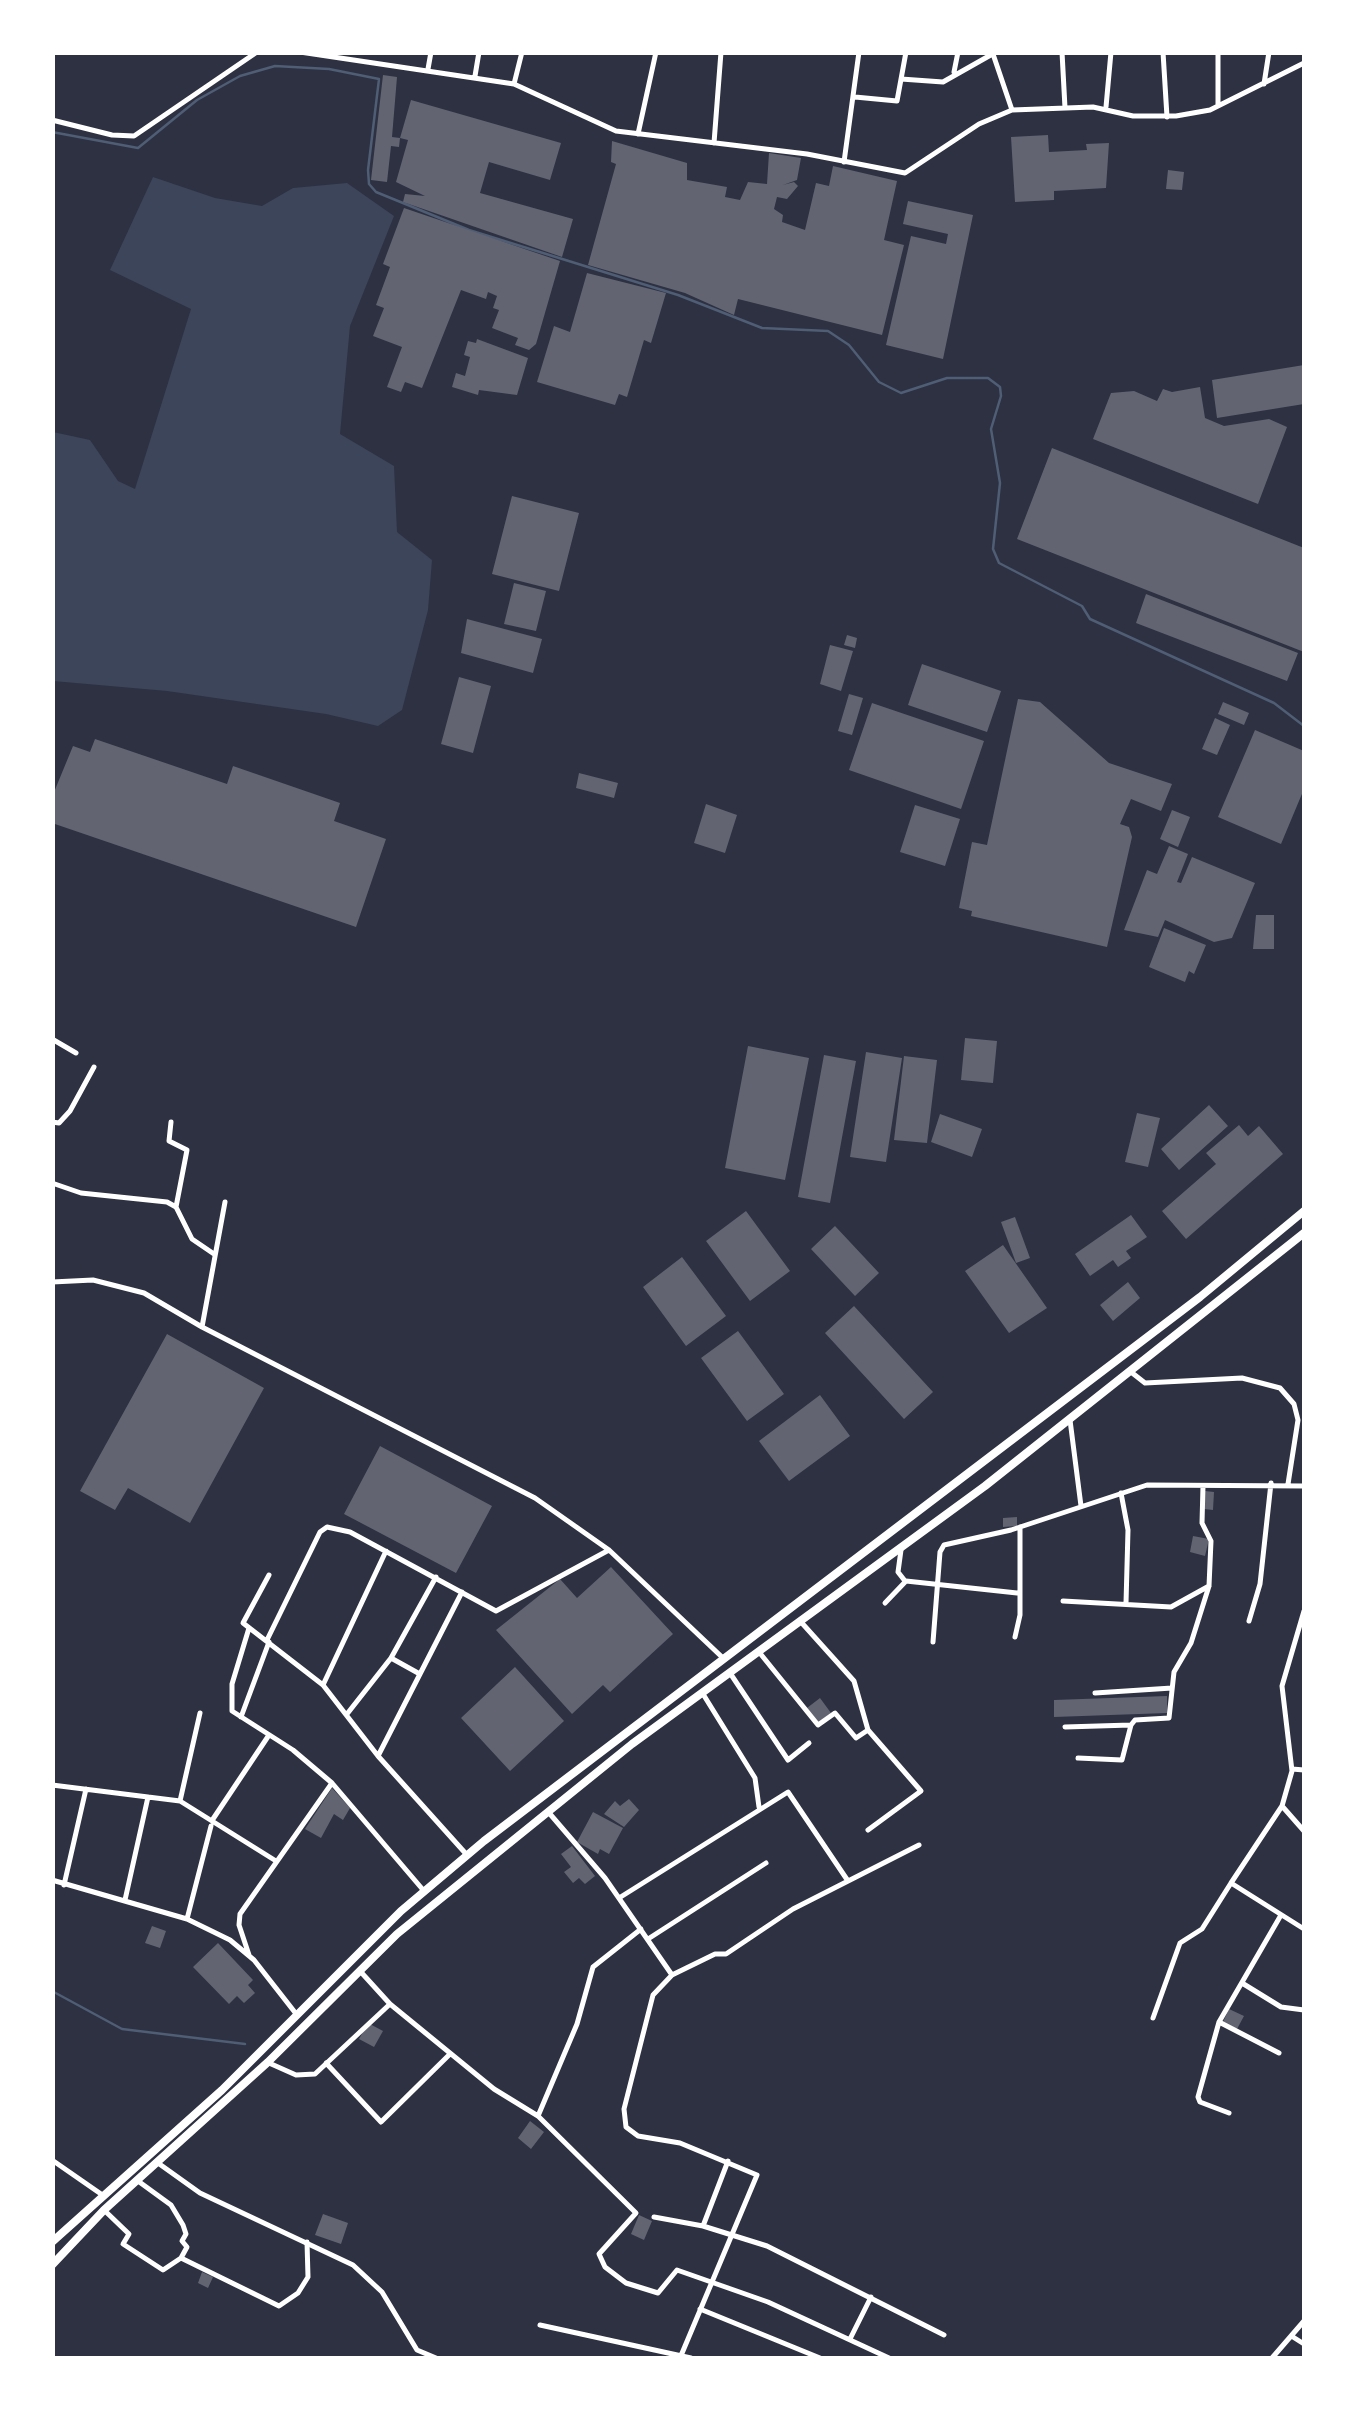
<!DOCTYPE html>
<style>
body{margin:0}
#map{position:relative;width:1357px;height:2411px;overflow:hidden;background:#2d3142;font-family:"Noto Serif",serif}
canvas{display:block}
.frame{position:absolute;inset:0;border:55px solid #fff;pointer-events:none}
</style>
<div id="map">
<canvas width="1357" height="2411"></canvas>
<div class="frame"></div>
</div>
<script>
const context = document.querySelector('canvas').getContext('2d');
context.lineJoin = 'round';
function paint(path, color) {
  context.fillStyle = color;
  context.fill(path, 'evenodd');
}
function poly(rows) {
  const path = new Path2D();
  for (const r of rows) {
    path.moveTo(r[0], r[1]);
    for (let i = 2; i < r.length; i += 2) path.lineTo(r[i], r[i + 1]);
  }
  return path;
}
function trace(path, color, width, dash) {
  context.strokeStyle = color;
  context.lineWidth = width;
  context.lineCap = dash ? 'butt' : 'round';
  context.setLineDash(dash || []);
  context.stroke(path);
}
paint(poly([
 [153,177,215,198,262,206,293,188,347,183,394,216,350,326,340,434,394,466,397,532,432,560,428,610,402,710,378,726,326,714,167,691,53,681,53,432,90,440,118,481,135,489,191,309,110,270]
]), '#3c4559');
trace(poly([
 [52,132,138,148,197,100,240,76,275,66,329,69,379,79,368,170,369,184,376,192,469,230,678,295,762,328,828,331,849,345,879,382,901,393,947,378,988,378,1000,387,1001,396,991,429,1000,483,993,549,999,563,1082,606,1090,619,1274,703,1304,726],
 [52,1991,122,2029,245,2044]
]), '#4f5d75', 2.5);
paint(poly([
 [383,75,397,77,392,137,400,138,399,147,391,146,387,182,371,180],
 [411,100,561,143,550,180,489,162,480,193,573,219,562,257,403,202,405,194,425,196,396,182,408,140,400,138],
 [1048,135,1049,152,1087,150,1086,144,1109,143,1106,188,1054,191,1054,200,1015,202,1011,137],
 [612,141,687,163,687,180,727,187,725,197,740,200,748,182,767,184,769,153,801,158,797,180,783,185,794,182,798,186,787,199,777,197,774,209,783,215,782,222,805,230,816,183,829,186,833,166,897,181,884,240,904,245,882,335,738,299,734,315,685,293,588,265,616,164,611,162],
 [1168,170,1184,172,1182,190,1166,189],
 [908,201,973,215,943,359,886,345,911,236,946,244,948,234,903,224],
 [404,208,560,261,536,344,529,350,515,345,518,338,492,328,499,310,493,308,497,296,488,292,486,299,461,290,422,388,405,382,401,392,387,387,402,347,373,336,384,308,376,305,390,267,383,264],
 [587,273,666,293,651,343,644,340,627,397,619,394,615,405,537,382,554,326,570,332],
 [477,339,528,358,517,395,479,390,478,395,452,387,456,373,465,376,470,357,464,355,468,341,476,343],
 [1304,365,1304,404,1217,418,1212,380],
 [1200,387,1205,418,1224,426,1269,419,1287,427,1258,504,1093,439,1111,393,1134,391,1157,401,1163,389,1172,392],
 [1052,448,1304,548,1304,652,1017,539],
 [512,496,579,513,559,591,492,574],
 [514,583,546,591,536,631,504,624],
 [1146,594,1298,653,1287,681,1136,623],
 [467,619,542,639,533,673,461,653],
 [847,635,857,638,855,648,844,645],
 [830,645,853,651,841,691,820,684],
 [922,664,1001,691,987,732,908,705],
 [459,677,491,686,473,753,441,744],
 [849,694,863,698,852,735,838,731],
 [1018,699,1040,702,1109,763,1172,784,1161,811,1131,799,1120,824,1129,827,1132,837,1107,947,971,916,972,911,959,908,972,842,987,845],
 [1223,702,1249,713,1244,725,1218,714],
 [872,703,984,741,961,809,849,770],
 [1215,718,1230,725,1217,755,1202,749],
 [1255,730,1304,751,1304,789,1281,844,1218,817],
 [95,739,227,784,233,766,340,803,334,821,386,839,356,927,52,823,52,797,73,746,90,752],
 [579,773,618,783,614,798,576,788],
 [706,804,737,815,725,853,694,843],
 [915,805,960,819,945,866,900,852],
 [1172,810,1190,817,1178,847,1160,839],
 [1169,846,1188,854,1177,882,1181,883,1192,857,1255,883,1232,938,1214,942,1165,920,1158,937,1124,930,1147,870,1157,874],
 [1256,915,1274,915,1274,949,1253,949],
 [1164,928,1206,945,1194,974,1189,971,1185,982,1149,967],
 [965,1038,997,1041,993,1083,961,1080],
 [748,1046,809,1058,785,1180,725,1168],
 [866,1052,902,1058,886,1162,850,1157],
 [824,1055,856,1061,830,1203,798,1197],
 [904,1056,937,1060,927,1143,894,1140],
 [1209,1105,1228,1126,1179,1170,1161,1149],
 [1137,1113,1160,1118,1148,1167,1125,1162],
 [940,1114,982,1129,972,1157,931,1142],
 [1239,1125,1248,1136,1259,1126,1283,1154,1186,1239,1162,1211,1216,1164,1206,1153],
 [746,1211,790,1271,750,1301,706,1241],
 [1131,1215,1147,1237,1126,1251,1131,1258,1118,1267,1113,1260,1090,1276,1075,1254],
 [1015,1217,1030,1258,1016,1263,1001,1222],
 [835,1226,879,1273,855,1296,811,1249],
 [1003,1245,1047,1308,1009,1333,965,1271],
 [682,1257,726,1316,686,1346,643,1287],
 [1128,1282,1140,1298,1113,1321,1100,1305],
 [854,1306,933,1392,904,1419,825,1333],
 [738,1331,784,1394,747,1421,701,1358],
 [167,1334,264,1388,190,1523,128,1488,115,1510,80,1491],
 [820,1395,850,1436,789,1481,759,1441],
 [380,1446,492,1506,456,1573,344,1514],
 [1205,1491,1214,1492,1213,1510,1204,1509],
 [1017,1517,1017,1526,1003,1527,1003,1518],
 [1193,1536,1209,1539,1205,1556,1190,1552],
 [611,1567,673,1634,610,1692,603,1685,572,1714,496,1630,560,1579,577,1598],
 [515,1667,564,1721,510,1771,461,1718],
 [1167,1696,1167,1713,1054,1717,1054,1700],
 [820,1698,831,1713,818,1723,807,1708],
 [332,1788,350,1808,343,1820,334,1814,321,1838,305,1829],
 [629,1799,639,1810,624,1827,604,1814,615,1801,620,1806],
 [593,1812,623,1828,609,1854,600,1849,598,1854,577,1842],
 [572,1846,595,1876,585,1884,579,1878,573,1883,564,1872,571,1867,561,1854],
 [152,1926,166,1931,160,1948,145,1943],
 [218,1943,253,1980,248,1985,255,1993,244,2003,237,1996,229,2004,193,1967],
 [1229,2009,1244,2016,1237,2029,1223,2022],
 [368,2023,383,2031,374,2047,359,2039],
 [530,2121,544,2132,531,2149,518,2138],
 [323,2214,348,2223,341,2244,315,2235],
 [639,2215,652,2221,644,2240,631,2234],
 [202,2272,213,2277,208,2288,198,2283]
]), '#626471');
trace(poly([
 [300,52,514,84,616,131,807,154,905,173,979,124,1012,110,1093,107,1133,116,1176,116,1210,110,1304,63],
 [1062,52,1065,108],
 [1163,52,1167,117],
 [1218,52,1218,104],
 [993,54,1012,110],
 [428,69,431,52],
 [954,72,958,52],
 [475,76,479,52],
 [901,79,943,82,996,52],
 [514,84,522,52],
 [1264,84,1269,52],
 [855,97,897,101,906,52],
 [1106,107,1111,52],
 [52,120,112,135,134,136,257,52],
 [638,134,656,52],
 [714,143,721,52],
 [844,162,859,52],
 [52,1039,76,1053],
 [52,1122,59,1123,70,1111,94,1067],
 [171,1122,169,1141,187,1150,176,1207],
 [52,1183,81,1193,167,1202,176,1207,192,1239,214,1254],
 [52,1282,93,1280,144,1293,202,1327,535,1498,609,1550,723,1658],
 [202,1327,225,1202],
 [1131,1372,1145,1383,1242,1378,1280,1388,1294,1404,1298,1420,1288,1484],
 [1070,1420,1081,1506],
 [1121,1493,1128,1530,1126,1603],
 [901,1550,898,1572,905,1581],
 [269,1575,243,1623,323,1685,378,1756,467,1855],
 [1063,1601,1171,1607,1209,1586],
 [885,1603,906,1581,1017,1593],
 [1304,1611,1282,1686,1292,1771,1282,1806,1231,1883,1304,1929],
 [1249,1621,1260,1584,1271,1483],
 [801,1622,854,1681,868,1730,921,1791,868,1830],
 [249,1628,232,1684,232,1711,293,1750,332,1783,424,1891],
 [1015,1637,1020,1615,1020,1527],
 [267,1640,320,1532,327,1527,350,1532,496,1611,609,1550],
 [933,1642,940,1552,944,1545,1011,1530,1147,1485,1304,1486],
 [759,1652,818,1725,835,1713,856,1738,868,1730],
 [391,1658,418,1673],
 [730,1673,788,1760,809,1743],
 [323,1685,386,1551],
 [1095,1693,1172,1688],
 [703,1694,755,1778,759,1807],
 [347,1714,391,1658,436,1577],
 [241,1717,269,1642],
 [1065,1727,1131,1725,1135,1720,1169,1718,1174,1672,1191,1643,1209,1586,1211,1541,1202,1523,1203,1486],
 [378,1756,462,1592],
 [1078,1758,1122,1760,1131,1725],
 [1292,1769,1304,1770],
 [52,1785,180,1801,276,1861],
 [180,1801,200,1713],
 [1282,1806,1304,1831],
 [550,1814,605,1878,672,1975],
 [213,1819,269,1735],
 [52,1880,187,1919,230,1940,254,1960,297,2015],
 [64,1885,86,1789],
 [619,1898,788,1792,848,1881],
 [125,1900,148,1797],
 [187,1919,211,1826],
 [648,1939,766,1863],
 [249,1955,239,1925,240,1914,332,1783],
 [360,1971,390,2004,494,2089,538,2116,636,2213,599,2254,605,2267,626,2283,658,2293,677,2270,768,2302,889,2358],
 [1242,1983,1281,2007,1304,2010],
 [1153,2018,1180,1943,1202,1929,1231,1883],
 [1219,2022,1279,2053],
 [269,2063,296,2075,315,2074,390,2004],
 [326,2063,381,2122,450,2054],
 [1229,2113,1200,2102,1198,2097,1219,2022,1281,1915],
 [538,2116,577,2024,593,1967,641,1929],
 [52,2160,101,2194],
 [138,2181,171,2205,183,2225,186,2234,182,2241,187,2247,181,2258],
 [104,2210,129,2234,123,2244,163,2270,181,2258,279,2306,298,2293,308,2277,307,2242],
 [654,2217,703,2226,767,2246,944,2335],
 [703,2226,728,2161],
 [700,2309,820,2358],
 [540,2325,691,2358],
 [1293,2337,1304,2344],
 [850,2339,871,2297],
 [680,2358,757,2175,680,2143,638,2136,626,2127,624,2109,653,1995,672,1975,715,1954,726,1954,793,1909,919,1845],
 [1272,2358,1304,2321]
]), '#fff', 5);
trace(poly([
 [158,2163,200,2193,353,2265,382,2292,417,2350,436,2358]
]), '#fff', 5);
trace(poly([
 [52,2242,222,2090,401,1911,484,1841,1200,1297,1304,1211],
 [52,2265,104,2210,268,2062,397,1934,632,1744,985,1486,1304,1233]
]), '#fff', 8);
</script>
